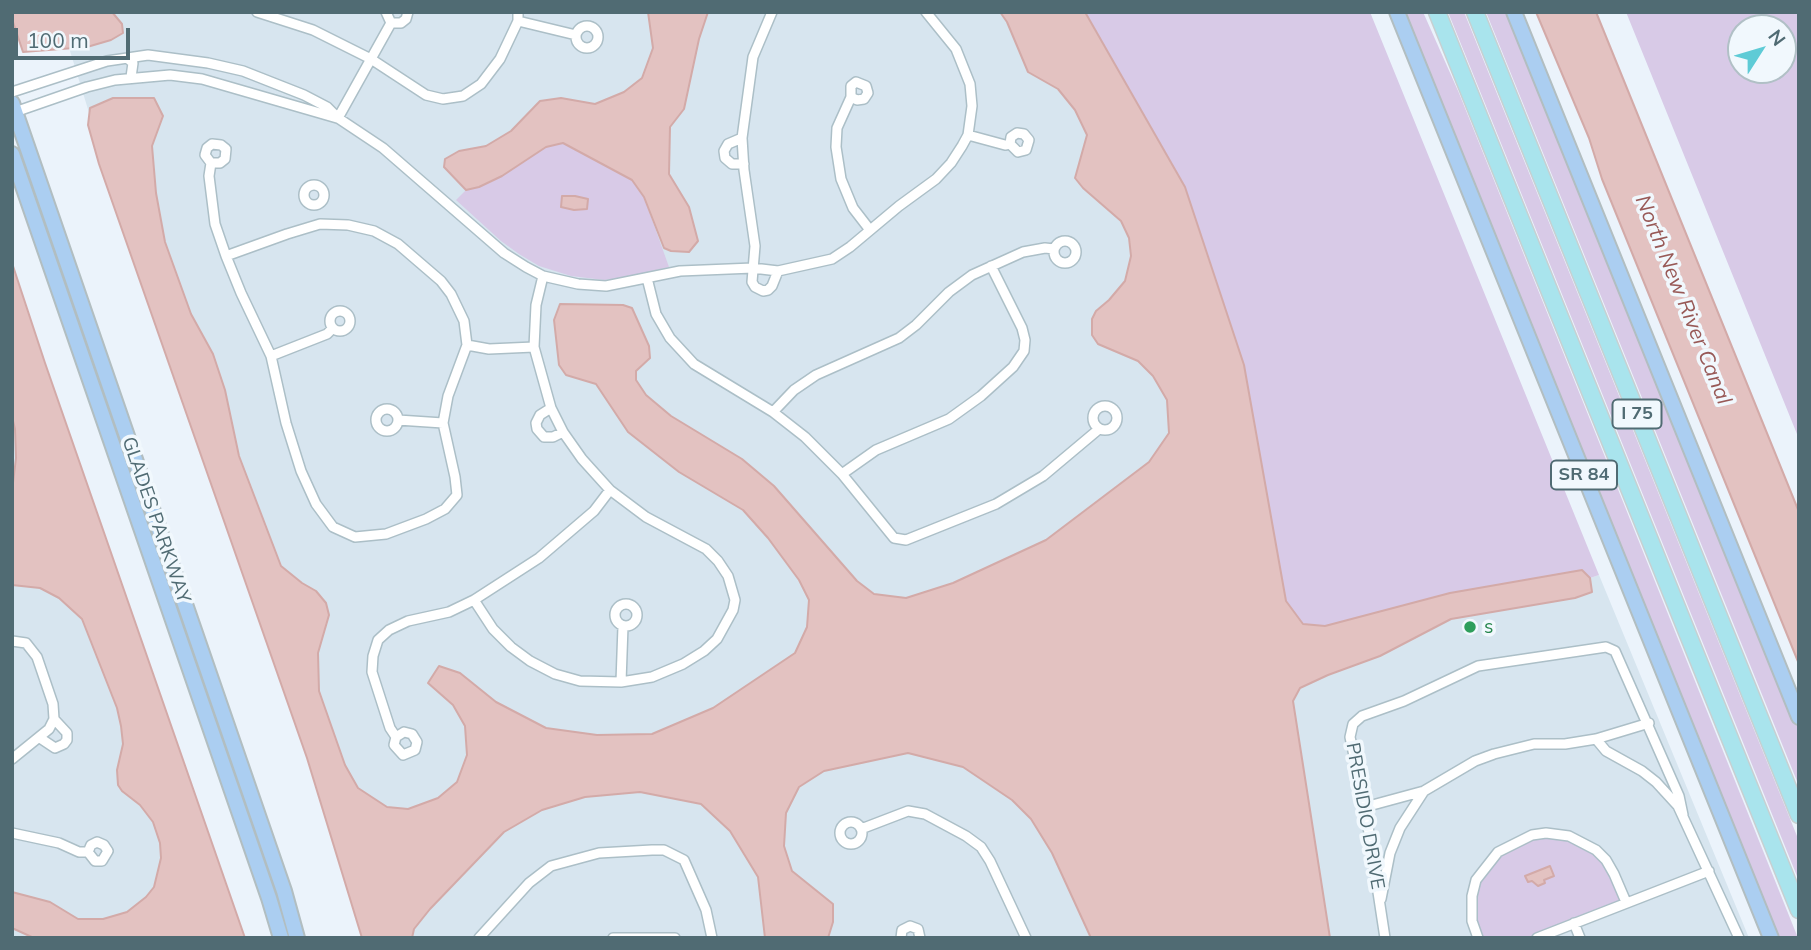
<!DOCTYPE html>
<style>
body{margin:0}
#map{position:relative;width:1811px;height:950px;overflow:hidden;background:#ebf3fb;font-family:Mulish,sans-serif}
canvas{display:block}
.frame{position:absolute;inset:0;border:14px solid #506b73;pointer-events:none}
.north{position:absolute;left:1727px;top:14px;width:70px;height:70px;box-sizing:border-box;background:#f1f8fd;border:2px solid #b1c0c6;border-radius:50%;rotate:53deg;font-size:19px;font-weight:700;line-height:28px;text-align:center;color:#506b73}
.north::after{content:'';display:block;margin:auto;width:24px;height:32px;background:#5ecbd6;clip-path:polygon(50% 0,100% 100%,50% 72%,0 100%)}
.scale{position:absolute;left:14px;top:28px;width:116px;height:32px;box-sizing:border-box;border:4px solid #506b73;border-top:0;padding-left:9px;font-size:21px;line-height:24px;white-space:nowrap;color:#506b73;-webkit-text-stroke:5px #f1f8fd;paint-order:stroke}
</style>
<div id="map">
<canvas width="1811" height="950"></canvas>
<div class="frame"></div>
<div class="north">N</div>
<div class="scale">100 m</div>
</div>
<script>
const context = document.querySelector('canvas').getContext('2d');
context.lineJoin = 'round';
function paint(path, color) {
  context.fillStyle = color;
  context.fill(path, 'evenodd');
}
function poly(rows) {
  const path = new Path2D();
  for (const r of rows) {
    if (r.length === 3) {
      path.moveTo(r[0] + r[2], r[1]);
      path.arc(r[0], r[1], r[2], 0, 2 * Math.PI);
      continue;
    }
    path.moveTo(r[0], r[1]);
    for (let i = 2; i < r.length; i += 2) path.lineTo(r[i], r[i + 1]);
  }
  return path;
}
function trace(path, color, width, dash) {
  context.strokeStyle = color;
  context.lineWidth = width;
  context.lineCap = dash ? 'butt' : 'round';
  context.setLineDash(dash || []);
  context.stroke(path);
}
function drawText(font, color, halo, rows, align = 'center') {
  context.font = font + ' Mulish,sans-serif';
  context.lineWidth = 7;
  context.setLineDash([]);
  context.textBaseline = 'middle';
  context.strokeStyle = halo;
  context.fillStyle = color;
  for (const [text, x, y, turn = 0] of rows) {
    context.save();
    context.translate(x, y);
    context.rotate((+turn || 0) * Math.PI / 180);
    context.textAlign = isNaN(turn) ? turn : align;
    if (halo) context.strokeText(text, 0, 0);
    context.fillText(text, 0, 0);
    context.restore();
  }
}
paint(poly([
 [58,12,1029,12,1164,194,1213,491,1166,938,393,938,360,824,99,145],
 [12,373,157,831,190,938,12,938],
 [1599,575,1749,938,1330,938,1292,701,1300,688,1328,675,1380,656,1451,619,1575,598,1591,592,1590,578]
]), '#d7e5ef');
paint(poly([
 [1085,12,1370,12,1599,575,1590,578,1581,570,1450,593,1325,626,1303,625,1286,601,1244,365,1185,187],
 [1403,12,1423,12,1459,93,1798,938,1776,938],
 [1448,12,1464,12,1799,841,1799,881],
 [1486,12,1509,12,1799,730,1799,786],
 [1626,12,1799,12,1799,439],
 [1783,28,1783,70,1741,70,1741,28],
 [562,143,632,180,644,197,669,267,626,277,604,280,571,276,539,266,519,254,501,241,456,200,466,190,479,187,502,176,546,147],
 [1546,833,1596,850,1626,902,1537,938,1478,938,1472,896,1476,880,1498,852]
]), '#d8cae7');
const water = poly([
 [12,12,112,12,122,24,123,33,111,40,87,47,23,52,12,19,12,12],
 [648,12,708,12,699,39,684,109,670,127,669,174,689,207,698,241,689,252,671,251,664,248,644,197,632,180,563,143,546,147,502,176,479,187,466,190,444,167,445,159,459,151,486,146,511,131,540,101,561,98,595,104,624,92,642,78,653,48,648,12],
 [1000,12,1085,12,1185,187,1244,365,1286,601,1303,624,1325,626,1450,593,1582,570,1590,578,1592,592,1575,598,1451,619,1380,656,1328,675,1300,688,1293,701,1330,938,1091,938,1052,853,1031,819,1012,800,963,767,908,753,824,771,799,787,786,813,784,846,792,871,833,904,833,922,828,938,765,938,758,877,730,831,701,804,640,792,585,797,542,810,504,832,430,909,414,929,412,938,362,938,307,758,99,164,88,125,90,108,113,98,154,98,163,116,152,146,156,193,165,242,191,314,213,354,225,390,239,456,281,566,302,583,316,591,326,603,329,615,318,653,319,691,345,765,358,788,387,807,408,809,438,798,457,782,467,755,465,726,453,705,428,683,439,666,460,673,496,702,546,728,597,735,652,734,713,708,795,653,807,627,809,600,799,580,768,538,743,510,679,472,628,432,596,384,566,375,559,365,554,320,560,304,623,305,632,308,649,346,650,358,636,371,636,380,646,395,671,416,742,459,774,486,857,581,874,594,906,598,953,583,1046,540,1149,462,1169,433,1167,400,1153,376,1138,361,1098,344,1092,335,1092,319,1096,311,1109,300,1125,281,1131,256,1129,238,1121,221,1083,188,1075,178,1087,135,1075,110,1058,89,1028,72,1007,22,1000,12],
 [1536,12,1596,12,1799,512,1799,664,1602,179,1589,138,1536,12],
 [562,196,575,196,588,199,587,209,574,210,561,207,562,196],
 [12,263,45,363,245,938,34,938,12,928,12,892,50,902,78,919,103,919,127,912,146,897,154,887,161,858,160,843,153,822,140,805,122,791,118,785,117,770,123,744,121,726,117,708,82,619,59,598,40,588,12,585,12,491,16,458,15,429,12,417,12,263],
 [1550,866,1554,876,1544,880,1545,883,1538,886,1532,881,1528,882,1525,876,1550,866]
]);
paint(water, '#e3c2c1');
trace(water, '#d3aaa8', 2);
const street = poly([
 [257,12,313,30,371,59,426,95,443,99,463,96,481,84,500,59,518,21,518,12],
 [386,12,391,23],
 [772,12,753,57,742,138,744,170,755,246,752,282,755,287,763,291,768,290,772,286,778,271],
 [518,21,576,35],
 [391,23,401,23,406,19,408,12],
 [587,37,11],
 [127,58,133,63,131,77],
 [12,92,107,61,148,55,208,63,243,71,304,95,327,107,338,118,383,148,504,253,526,267,543,276,578,284,606,286,680,271,753,268,778,271,832,259,850,247,899,206,936,179,951,163,962,146,968,135,972,106,970,84,956,49,926,12],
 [851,97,857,100,864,99,868,93,866,86,856,82,851,86,851,97,837,128,836,147,841,179,853,208,870,230],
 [12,113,87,87,115,80,170,75,202,79,337,118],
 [338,118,391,23],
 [968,135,1005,145,1010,144,1018,152,1026,150,1029,140,1024,134,1017,133,1011,137,1010,144],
 [742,138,728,144,724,151,725,158,732,164,744,164],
 [211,163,220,163,225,159,226,149,221,145,212,144,207,148,205,155,211,163,209,176,215,224,226,256,287,234,320,224,348,225,374,231,398,244,441,281,451,294,464,321,467,345,448,396,443,423,455,477,457,495,445,509,426,519,386,534,355,537,333,527,316,504,301,471,286,423,271,356,241,293,226,256],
 [314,195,10],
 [1065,252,11],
 [647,278,656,314,670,338,694,364,773,412,805,437,842,474,894,538,906,540,996,504,1043,476,1099,429],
 [340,321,10],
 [467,345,489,349,534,347],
 [271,356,327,334,333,328],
 [1105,418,12],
 [551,408,540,415,536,423,537,429,544,437,553,437,563,432],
 [387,420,11],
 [773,412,794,390,816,375,899,338,916,325,949,292,972,275,1023,252,1045,248,1054,249],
 [398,420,443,423],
 [842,474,876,450,949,419,981,396,1013,367,1024,351,1025,340,1022,328,991,266],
 [474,600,493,629,511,647,530,661,555,674,580,681,621,682,652,677,683,664,704,651,717,639,733,610,735,600,728,576,718,561,706,549,646,517,610,490,582,459,563,432,551,408,534,347,536,305,543,276],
 [626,615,11],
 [12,641,26,643,37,657,53,704,54,719,49,729,12,759],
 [621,682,623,626],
 [396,737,404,732,412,734,417,742,415,750,403,755,394,745,396,737,390,728,372,672,373,656,378,640,389,630,408,621,449,612,474,600,539,558,594,511,610,490],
 [40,738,55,748,64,744,67,740,67,733,54,719],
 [1596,739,1606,751,1642,771,1656,782,1678,806,1739,938],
 [1365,807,1424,791,1475,761,1494,754,1534,744,1565,744,1596,739,1649,723],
 [851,833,11],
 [861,829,908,811,925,814,966,836,981,847,990,861,1026,938],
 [12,833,59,843,79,852,88,852,95,861,102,861,108,851,104,845,97,842,91,845,88,852],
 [1381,899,1390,853,1400,828,1424,791],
 [1574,923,1580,938],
 [479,938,529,883,551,866,599,853,652,850,664,850,684,860,706,910,712,938],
 [613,938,675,938],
 [901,938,902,930,910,926,918,929,920,938],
 [1385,938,1365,807,1350,737,1353,724,1362,716,1404,701,1478,666,1606,647,1615,651,1679,796,1683,815],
 [1478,938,1472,921,1472,896,1476,880,1498,852,1532,835,1546,833,1569,836,1596,850,1606,860,1614,874,1626,902],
 [1537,938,1709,871]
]);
const primary = poly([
 [1397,12,1771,938],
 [1514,12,1799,717],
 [12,103,284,891,297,938],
 [12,154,269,898,281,938]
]);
const highway = poly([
 [1437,12,1799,910],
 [1475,12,1799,815]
]);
trace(street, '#acbfc7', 12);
trace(primary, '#b2bec1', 18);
trace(highway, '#c7d0d2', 19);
trace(street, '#fff', 9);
trace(primary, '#abcef1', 14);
trace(highway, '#a9e4ed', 16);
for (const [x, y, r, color] of [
 [1470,627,7,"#2e9e5b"]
]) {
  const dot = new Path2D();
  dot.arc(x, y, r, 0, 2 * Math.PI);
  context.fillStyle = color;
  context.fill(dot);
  trace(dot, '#f1f8fd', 2.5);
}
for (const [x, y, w] of [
 [1637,414,49],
 [1584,475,66]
]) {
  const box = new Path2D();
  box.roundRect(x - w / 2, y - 14.5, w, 29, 5);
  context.fillStyle = '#f1f8fd';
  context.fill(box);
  trace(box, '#506b73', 2);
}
drawText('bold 18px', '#506b73', null, [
 ["I 75",1637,414],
 ["SR 84",1584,475]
]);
drawText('19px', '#506b73', '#f1f8fd', [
 ["GLADES PARKWAY",156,520,71],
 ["PRESIDIO DRIVE",1365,816,80]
]);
drawText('19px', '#27864d', '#f1f8fd', [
 ["s",1484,627]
], 'left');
drawText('italic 21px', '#985957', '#f1f8fd', [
 ["North New River Canal",1683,300,68]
]);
</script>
